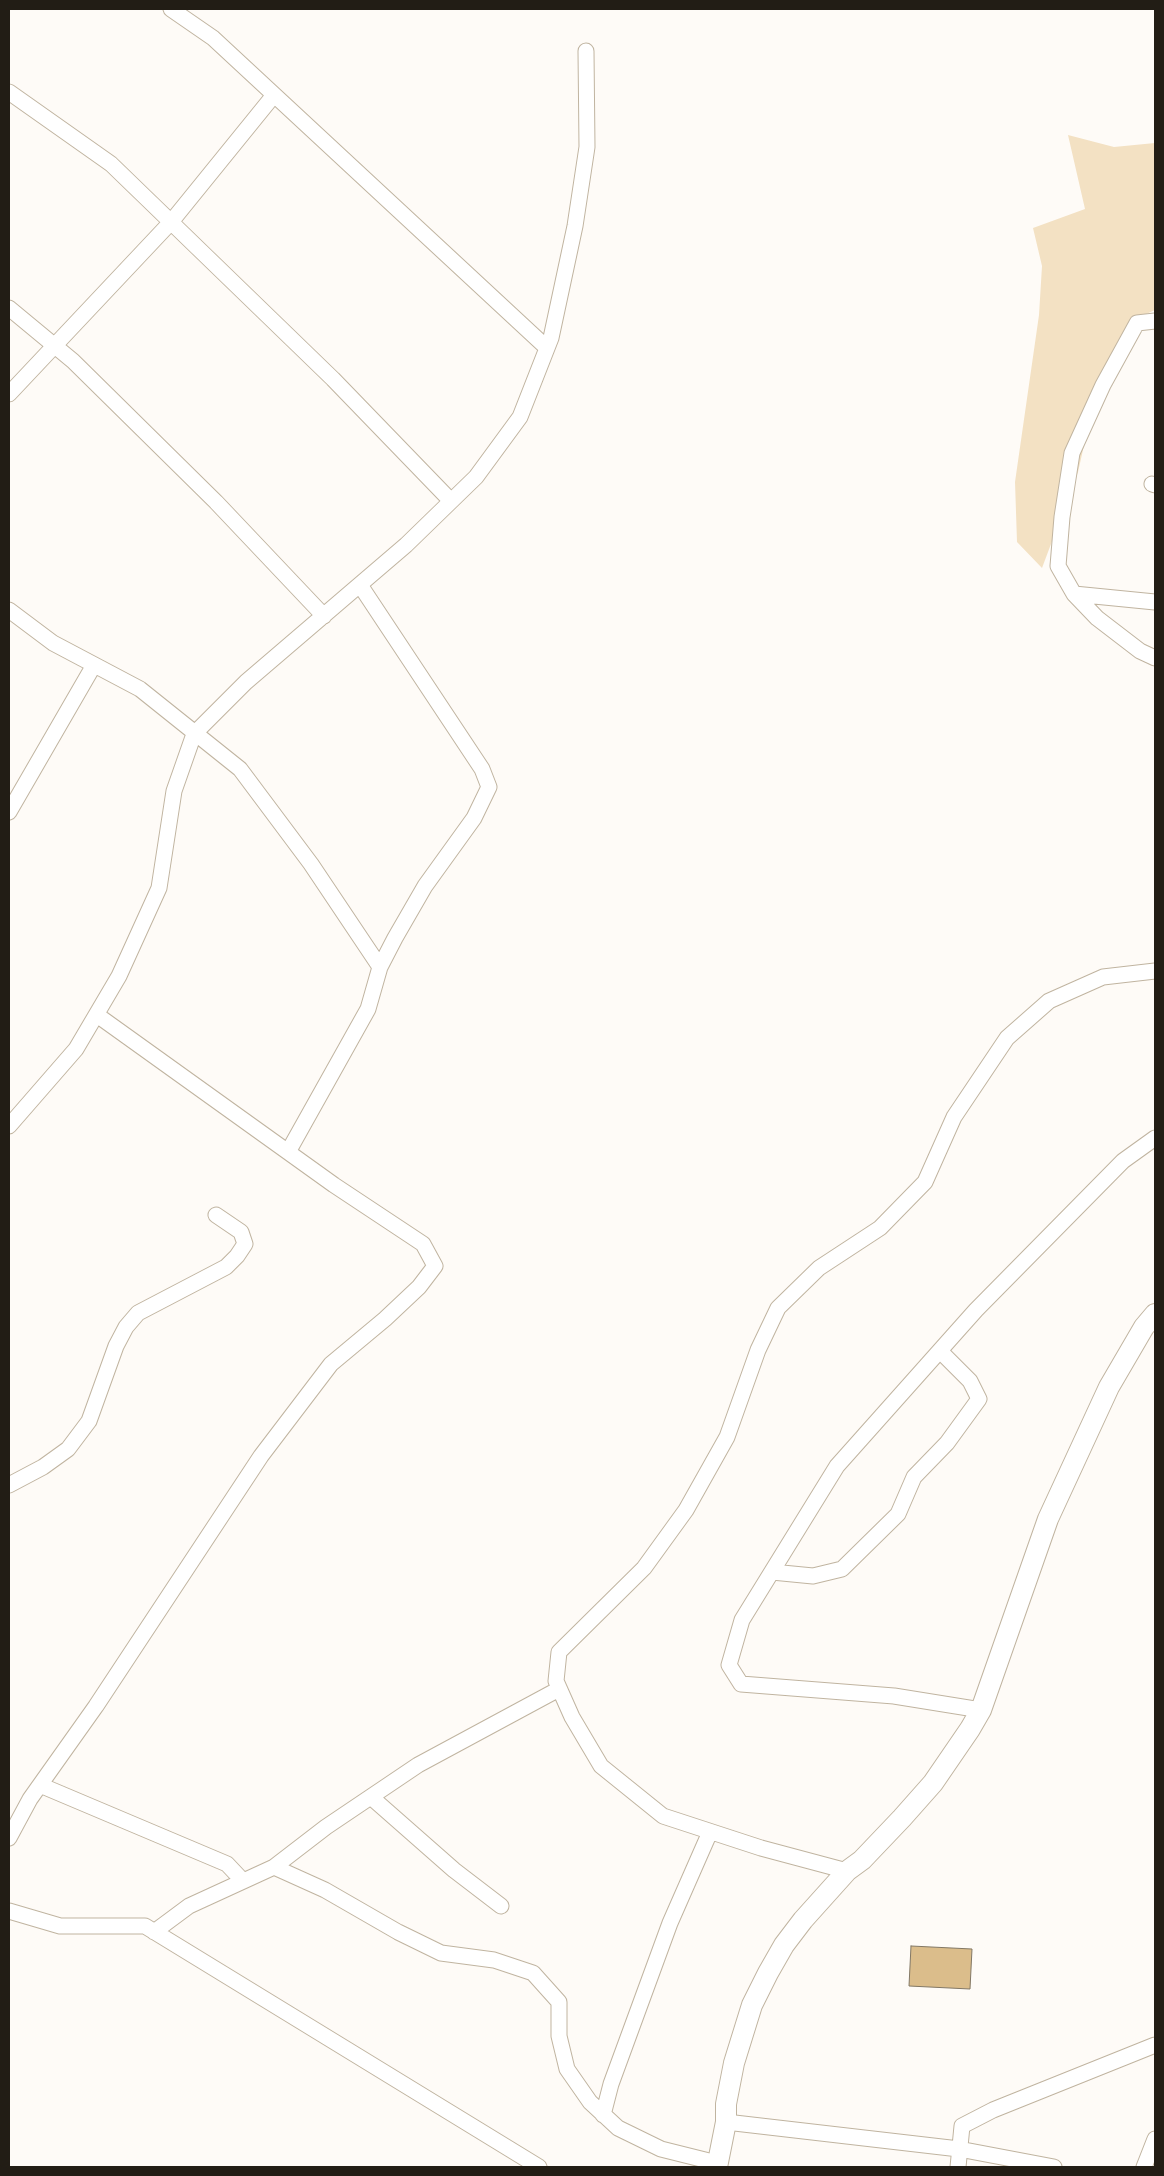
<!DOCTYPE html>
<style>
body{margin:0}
#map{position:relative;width:1164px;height:2176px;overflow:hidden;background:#fefbf7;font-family:Arial,sans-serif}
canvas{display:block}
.frame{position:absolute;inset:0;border:10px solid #221d15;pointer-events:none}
</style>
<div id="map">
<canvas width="1164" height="2176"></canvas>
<div class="frame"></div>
</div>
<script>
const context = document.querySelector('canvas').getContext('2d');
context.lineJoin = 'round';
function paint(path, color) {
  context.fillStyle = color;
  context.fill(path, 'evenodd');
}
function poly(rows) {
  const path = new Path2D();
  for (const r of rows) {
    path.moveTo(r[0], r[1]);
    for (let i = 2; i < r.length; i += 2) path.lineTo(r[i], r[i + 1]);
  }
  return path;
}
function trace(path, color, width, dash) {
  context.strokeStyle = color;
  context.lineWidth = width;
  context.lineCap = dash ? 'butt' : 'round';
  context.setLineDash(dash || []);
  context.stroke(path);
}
paint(poly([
 [1068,135,1114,147,1155,143,1155,310,1131,321,1090,419,1078,472,1042,568,1017,542,1015,482,1039,315,1042,266,1033,228,1085,209]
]), '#f3e1c3');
const building = poly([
 [911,1946,972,1949,970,1989,909,1986,911,1946]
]);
paint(building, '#dbbd8b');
trace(building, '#827764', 1);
const street = poly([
 [171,9,213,38,547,348],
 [9,92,111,164,333,379,451,501],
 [9,308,73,361,216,502,324,616],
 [1155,321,1137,323,1103,385,1072,453,1062,517,1058,566,1074,594,1097,618,1140,651,1155,658],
 [9,394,171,222,274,95],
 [1152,484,1155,485],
 [1074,594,1155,602],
 [9,610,53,643,140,689,240,769,311,864,380,967],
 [9,812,94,665],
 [9,1126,76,1049,119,976,159,888,174,791,194,734,246,682,406,545,476,477,520,417,551,338,575,226,587,147,586,51],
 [288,1152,368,1009,380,967,395,938,425,886,474,818,489,787,482,769,360,585],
 [9,1485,43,1467,68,1449,89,1421,116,1346,126,1327,138,1313,226,1267,237,1256,245,1244,241,1232,216,1215],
 [772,1572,813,1576,842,1569,898,1514,914,1477,947,1443,979,1399,970,1381,940,1351],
 [981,1710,894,1696,741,1684,729,1665,742,1620,837,1466,976,1310,1123,1161,1155,1138],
 [40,1785,227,1864,243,1881],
 [371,1797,454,1870,501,1906],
 [9,1838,30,1799,96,1706,261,1456,331,1364,385,1319,419,1287,435,1266,423,1244,334,1185,97,1015],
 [274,1867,325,1890,398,1932,441,1953,494,1960,533,1973,559,2002,559,2036,567,2069,590,2102,618,2128,661,2149,717,2163],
 [847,1871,761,1848,663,1816,601,1766,572,1717,556,1681,559,1652,644,1568,686,1510,727,1437,758,1350,778,1308,819,1268,880,1228,925,1182,954,1117,1007,1038,1049,1001,1103,977,1155,971],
 [9,1911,60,1926,145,1926,539,2167],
 [154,1932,189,1906,274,1867,326,1827,418,1765,559,1689],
 [603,2115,611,2084,670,1923,710,1832],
 [726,2122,959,2149,1054,2167],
 [958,2167,962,2126,993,2110,1155,2045],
 [1144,2167,1155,2139]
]);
const secondary = poly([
 [717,2167,726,2122,726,2104,734,2063,752,2005,768,1973,784,1945,803,1920,847,1871,862,1860,902,1818,933,1783,970,1729,981,1710,1048,1519,1109,1387,1144,1327,1155,1314]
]);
trace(street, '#c0b4a0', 17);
trace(secondary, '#c0b4a0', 22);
trace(street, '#fff', 15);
trace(secondary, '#fff', 20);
</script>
